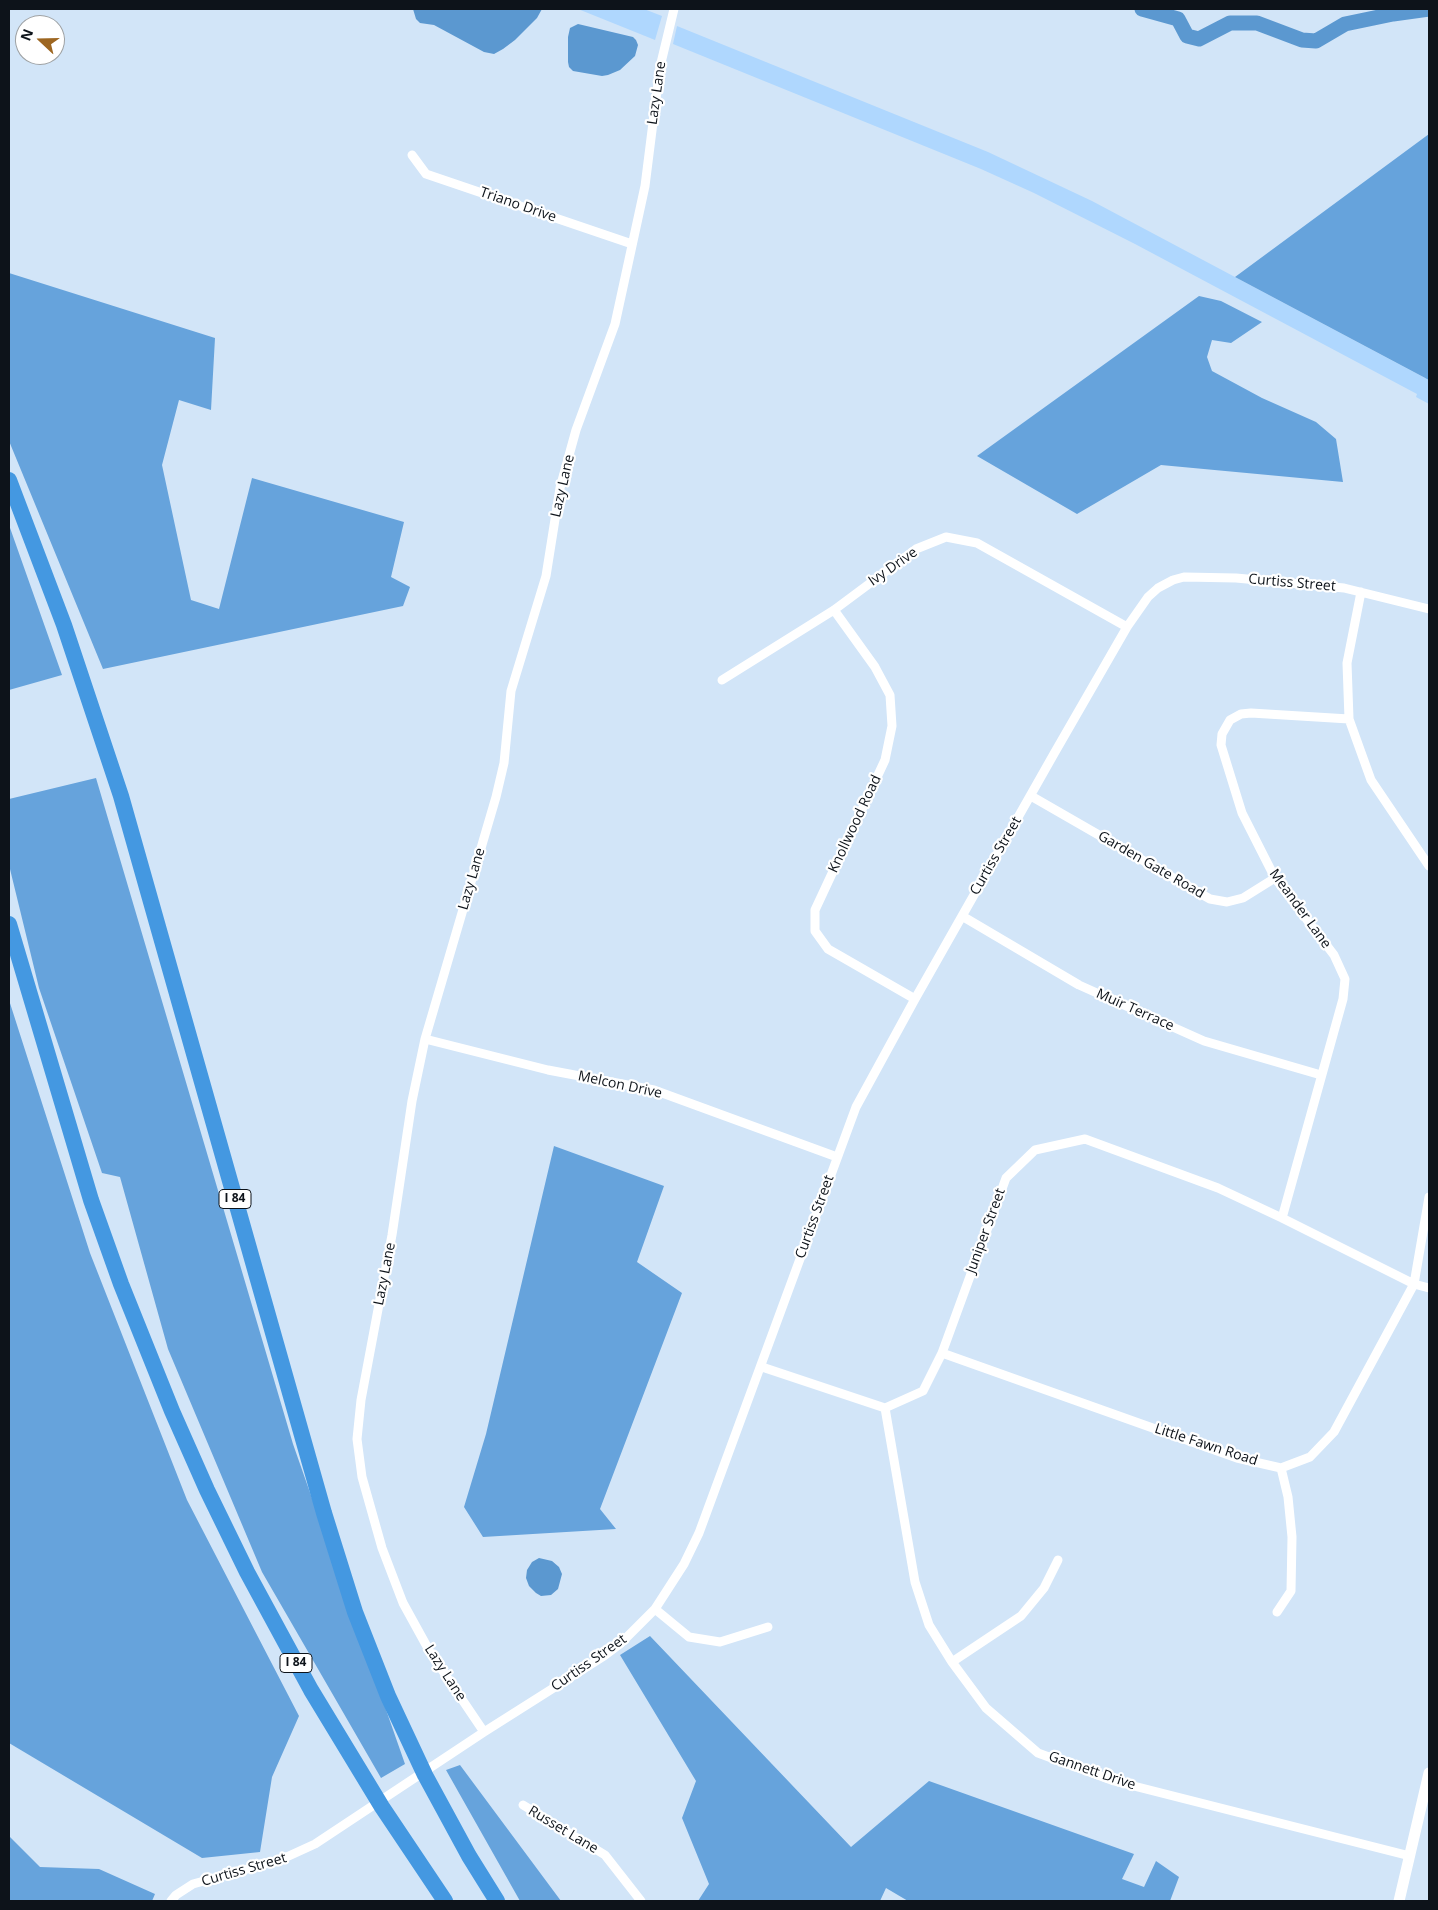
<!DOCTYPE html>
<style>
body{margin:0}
#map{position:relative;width:1438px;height:1910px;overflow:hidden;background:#d2e5f8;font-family:"Open Sans",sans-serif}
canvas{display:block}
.frame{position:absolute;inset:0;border:10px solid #0d131a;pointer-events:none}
.north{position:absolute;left:15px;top:15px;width:50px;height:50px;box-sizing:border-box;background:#fff;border:1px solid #9ea1a3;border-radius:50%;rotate:291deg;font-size:14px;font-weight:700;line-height:20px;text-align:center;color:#0d131a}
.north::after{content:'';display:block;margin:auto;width:18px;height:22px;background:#9d6621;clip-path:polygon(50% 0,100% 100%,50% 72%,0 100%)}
</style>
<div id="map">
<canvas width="1438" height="1910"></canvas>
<div class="frame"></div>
<div class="north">N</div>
</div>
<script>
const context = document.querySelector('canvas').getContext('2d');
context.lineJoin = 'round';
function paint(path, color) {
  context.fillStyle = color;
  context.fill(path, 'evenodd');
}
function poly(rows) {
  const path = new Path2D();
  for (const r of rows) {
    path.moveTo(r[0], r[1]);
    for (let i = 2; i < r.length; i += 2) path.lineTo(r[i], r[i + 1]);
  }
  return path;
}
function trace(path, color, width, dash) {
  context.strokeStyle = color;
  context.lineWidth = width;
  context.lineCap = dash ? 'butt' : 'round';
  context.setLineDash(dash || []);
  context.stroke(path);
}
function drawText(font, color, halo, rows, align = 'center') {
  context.font = font + ' "Open Sans",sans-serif';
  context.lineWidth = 4.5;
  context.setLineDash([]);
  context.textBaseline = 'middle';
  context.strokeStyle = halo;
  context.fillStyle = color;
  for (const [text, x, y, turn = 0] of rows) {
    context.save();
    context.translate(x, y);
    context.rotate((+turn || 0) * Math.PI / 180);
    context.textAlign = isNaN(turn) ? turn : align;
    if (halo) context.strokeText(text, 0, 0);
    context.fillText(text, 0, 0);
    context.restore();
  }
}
paint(poly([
 [578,9,644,9,662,16,655,40],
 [677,26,988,152,1092,201,1425,378,1429,376,1429,404,1416,397,1417,394,1135,244,1034,193,981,169,673,44]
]), '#afd7fe');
paint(poly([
 [1429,134,1429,380,1235,277],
 [9,273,215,338,211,410,179,400,162,465,191,600,219,609,252,478,404,522,391,577,410,587,403,606,103,669,9,441],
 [1199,296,1221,301,1262,322,1231,343,1212,340,1207,357,1212,371,1262,398,1316,422,1336,439,1343,482,1161,465,1077,514,977,456],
 [9,525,62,675,9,690],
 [96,778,293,1444,405,1764,381,1778,262,1572,168,1349,120,1177,102,1173,39,988,9,865,9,799],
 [9,1000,90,1253,187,1500,299,1716,272,1777,260,1852,202,1858,9,1743],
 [554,1146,664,1186,637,1262,682,1293,600,1509,616,1529,483,1537,464,1507,486,1434],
 [650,1636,851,1847,929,1781,1134,1854,1122,1879,1144,1887,1156,1861,1179,1877,1170,1901,908,1901,886,1888,880,1901,698,1901,709,1884,682,1818,696,1781,620,1655],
 [460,1765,561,1901,520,1901,446,1770],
 [9,1836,40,1867,99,1869,155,1894,152,1901,9,1901]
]), '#66a3dc');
paint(poly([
 [413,9,542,9,537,18,515,40,503,49,494,54,484,52,434,25,420,23,416,19],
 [578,24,633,37,636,40,638,45,635,56,620,70,608,75,602,76,573,71,569,67,568,62,568,37,570,28],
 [539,1558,552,1561,559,1567,562,1574,558,1589,551,1595,541,1596,536,1593,529,1586,526,1578,527,1570,532,1562]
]), '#5b98d0');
trace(poly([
 [1142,9,1178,19,1187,36,1199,39,1230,23,1257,23,1302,40,1316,41,1345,24,1393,14,1429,9]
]), '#5b98d0', 15);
trace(poly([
 [412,155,426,174,632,244],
 [1361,592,1347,663,1349,719,1371,780,1429,866],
 [834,610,875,667,890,695,892,726,885,760,815,910,815,931,828,949,915,999],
 [722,680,834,610,916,549,946,537,977,543,1127,627],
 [1031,796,1210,899,1227,902,1243,898,1275,878],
 [962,916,1079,985,1204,1041,1321,1075],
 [425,1039,548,1070,654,1090,837,1157],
 [1282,1218,1343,999,1345,979,1334,955,1275,878,1242,813,1221,745,1222,734,1230,720,1241,714,1251,713,1349,719],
 [942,1353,1237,1458,1281,1468,1310,1457,1334,1432,1414,1284,1429,1197],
 [762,1367,885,1408,923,1391,942,1353,1006,1178,1035,1150,1085,1139,1218,1188,1282,1218,1414,1284,1429,1288],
 [885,1408,915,1582,929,1625,952,1662,986,1708,1038,1753,1114,1781,1410,1856],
 [655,1609,689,1637,720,1642,768,1627],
 [1277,1612,1291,1591,1292,1537,1288,1497,1281,1468],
 [952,1662,1021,1616,1044,1588,1058,1560],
 [484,1732,430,1652,403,1603,382,1548,362,1477,357,1439,361,1400,392,1235,412,1101,425,1039,496,797,504,763,511,691,546,576,560,488,576,430,615,324,645,186,660,67,674,9],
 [523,1805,605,1855,641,1901],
 [171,1901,176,1895,193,1884,280,1860,315,1844,484,1732,604,1656,620,1644,655,1609,684,1564,699,1533,856,1107,915,999,1055,752,1127,627,1148,597,1158,588,1173,580,1184,577,1236,578,1344,588,1429,609]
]), '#fff', 9);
trace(poly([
 [1399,1901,1429,1773]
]), '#fff', 11);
trace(poly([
 [9,480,64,625,121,796,324,1513,355,1612,388,1696,425,1775,469,1856,497,1901],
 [9,924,91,1200,121,1284,172,1411,207,1490,247,1572,311,1690,382,1807,445,1901]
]), '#4498e1', 16);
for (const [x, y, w] of [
 [235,1199,32],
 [296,1663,32]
]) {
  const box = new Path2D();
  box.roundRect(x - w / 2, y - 9.5, w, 19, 4);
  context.fillStyle = '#fff';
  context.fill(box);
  trace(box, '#0d131a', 1);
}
drawText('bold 12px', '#0d131a', null, [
 ["I 84",235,1199],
 ["I 84",296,1663]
]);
drawText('14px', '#0d131a', '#fff', [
 ["Lazy Lane",657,93,-82],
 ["Triano Drive",518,205,19],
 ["Lazy Lane",563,486,-77],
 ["Ivy Drive",893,567,-35],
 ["Curtiss Street",1292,583,5],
 ["Knollwood Road",855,824,-65],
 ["Curtiss Street",996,856,-60],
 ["Garden Gate Road",1151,865,30],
 ["Lazy Lane",472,879,-74],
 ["Meander Lane",1300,909,54],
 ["Muir Terrace",1135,1010,24],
 ["Melcon Drive",620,1085,12],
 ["Curtiss Street",815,1217,-70],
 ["Juniper Street",986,1231,-70],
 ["Lazy Lane",385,1274,-79],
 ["Little Fawn Road",1206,1445,18],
 ["Curtiss Street",589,1663,-35],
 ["Lazy Lane",445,1673,57],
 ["Gannett Drive",1092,1771,19],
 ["Russet Lane",563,1830,31],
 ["Curtiss Street",244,1870,-16]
]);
</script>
